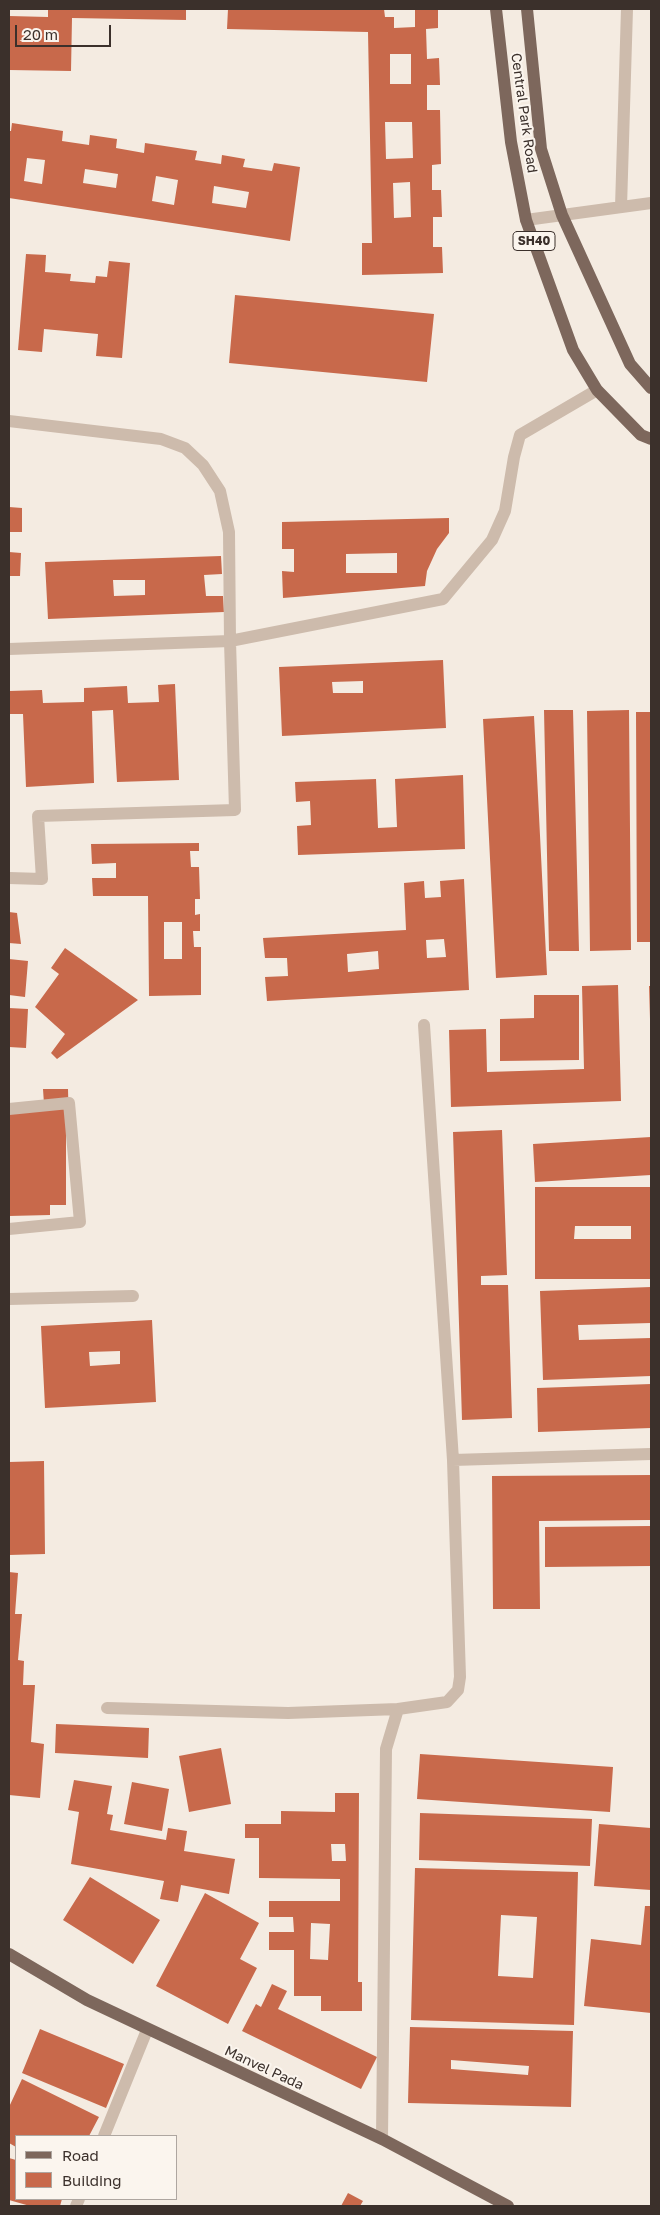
<!DOCTYPE html>
<style>
body{margin:0}
#map{position:relative;width:660px;height:2215px;overflow:hidden;background:#f4ebe1;font-family:"Golos Text",sans-serif}
canvas{display:block}
.frame{position:absolute;inset:0;border:10px solid #3b302b;pointer-events:none}
.legend{position:absolute;left:15px;top:2135px;width:162px;height:65px;box-sizing:border-box;background:#fbf5ee;border:1px solid #aea6a0;margin:0;padding:6px 9px;list-style:none;font-size:15px;color:#3b302b}
.legend li{display:flex;align-items:center;gap:10px;height:25px}
.legend b{width:25px;border:1px solid #aea6a0}
.scale{position:absolute;left:15px;top:25px;width:96px;height:22px;box-sizing:border-box;border:2px solid #3b302b;border-top:0;padding-left:6px;font-size:15px;line-height:18px;white-space:nowrap;color:#3b302b;-webkit-text-stroke:4px #fbf5ee;paint-order:stroke}
</style>
<div id="map">
<canvas width="660" height="2215"></canvas>
<div class="frame"></div>
<ul class="legend">
<li><b style="height:6px;background:#7d675c"></b>Road</li>
<li><b style="height:14px;background:#c8694b"></b>Building</li>
</ul>
<div class="scale">20 m</div>
</div>
<script>
const context = document.querySelector('canvas').getContext('2d');
context.lineJoin = 'round';
function paint(path, color) {
  context.fillStyle = color;
  context.fill(path, 'evenodd');
}
function poly(rows) {
  const path = new Path2D();
  for (const r of rows) {
    path.moveTo(r[0], r[1]);
    for (let i = 2; i < r.length; i += 2) path.lineTo(r[i], r[i + 1]);
  }
  return path;
}
function trace(path, color, width, dash) {
  context.strokeStyle = color;
  context.lineWidth = width;
  context.lineCap = dash ? 'butt' : 'round';
  context.setLineDash(dash || []);
  context.stroke(path);
}
function drawText(font, color, halo, rows, align = 'center') {
  context.font = font + ' "Golos Text",sans-serif';
  context.lineWidth = 4;
  context.setLineDash([]);
  context.textBaseline = 'middle';
  context.strokeStyle = halo;
  context.fillStyle = color;
  for (const [text, x, y, turn = 0] of rows) {
    context.save();
    context.translate(x, y);
    context.rotate((+turn || 0) * Math.PI / 180);
    context.textAlign = isNaN(turn) ? turn : align;
    if (halo) context.strokeText(text, 0, 0);
    context.fillText(text, 0, 0);
    context.restore();
  }
}
paint(poly([
 [48,9,186,9,186,20,72,18,71,71,9,70,9,16,48,17],
 [228,9,384,9,385,17,394,17,394,28,415,27,415,9,438,9,438,28,426,29,427,59,439,58,440,85,427,85,427,110,440,110,441,164,432,165,432,190,441,190,442,217,433,217,433,247,442,247,443,273,362,275,362,243,372,243,368,32,227,29],
 [390,54,411,54,411,84,390,84],
 [385,122,412,122,413,158,386,159],
 [410,182,411,217,394,218,393,183],
 [12,123,63,131,62,141,89,145,90,135,117,139,116,148,144,153,145,143,197,151,195,160,221,164,222,155,245,159,243,167,272,171,274,163,300,167,290,241,9,198,9,131,11,131],
 [27,158,45,160,42,184,24,181],
 [85,169,118,174,116,188,83,183],
 [156,176,178,180,174,205,152,201],
 [214,186,249,192,246,208,212,203],
 [26,254,46,255,45,272,71,274,70,281,95,283,96,276,107,277,109,261,130,263,122,358,96,356,98,334,44,329,42,352,18,350],
 [235,295,434,314,427,382,229,363],
 [9,507,22,508,22,532,9,532],
 [449,518,449,533,437,549,427,571,425,586,283,598,282,571,294,572,294,549,282,549,282,522],
 [397,553,397,573,346,573,346,554],
 [9,552,21,553,20,576,9,576],
 [221,556,222,574,204,575,206,596,223,596,224,612,48,619,45,562],
 [113,580,145,580,145,595,114,596],
 [443,660,446,728,282,736,279,667],
 [363,681,363,693,333,693,332,682],
 [175,684,179,780,117,782,113,710,92,711,94,783,26,787,23,714,9,714,9,691,42,690,43,703,84,702,84,688,127,686,128,703,159,702,158,685],
 [544,710,573,710,579,951,549,951],
 [629,710,631,950,590,951,587,711],
 [636,712,651,712,651,942,637,942],
 [534,716,547,975,496,978,483,719],
 [463,775,465,849,298,855,297,826,311,825,310,801,296,802,295,782,376,779,378,828,397,827,395,779],
 [199,843,199,851,190,851,191,867,199,867,200,899,195,899,195,915,200,914,200,931,193,931,194,947,201,947,201,995,149,996,148,896,93,896,92,878,116,878,116,863,92,864,91,844],
 [164,922,182,922,182,959,164,959],
 [464,879,469,990,267,1001,265,977,288,976,287,958,265,958,263,938,406,930,404,883,424,881,425,898,441,897,440,881],
 [444,939,446,957,427,958,426,940],
 [378,951,379,969,348,972,347,954],
 [9,912,17,913,21,944,9,943],
 [65,948,138,1000,57,1059,51,1053,65,1034,35,1007,59,974,51,968],
 [9,959,28,961,25,997,9,995],
 [618,985,621,1101,451,1107,449,1030,486,1029,487,1072,584,1069,582,986],
 [649,986,651,986,651,1019,650,1019],
 [534,995,579,995,579,1060,500,1061,500,1019,534,1018],
 [9,1008,28,1009,26,1048,9,1047],
 [43,1089,68,1089,69,1131,66,1131,66,1205,50,1205,50,1215,9,1216,9,1104,44,1104],
 [502,1130,507,1275,481,1276,481,1285,508,1285,512,1418,462,1420,453,1132],
 [651,1137,651,1175,535,1182,533,1144],
 [535,1187,651,1187,651,1279,535,1279],
 [575,1226,631,1226,631,1239,574,1239],
 [651,1287,651,1323,578,1325,579,1340,651,1338,651,1376,543,1380,540,1291],
 [152,1320,156,1402,45,1408,41,1326],
 [120,1351,120,1364,90,1366,89,1352],
 [651,1384,651,1428,538,1432,537,1388],
 [44,1461,45,1554,9,1555,9,1462],
 [651,1475,651,1520,539,1521,540,1609,493,1609,492,1476],
 [651,1526,651,1566,545,1567,545,1527],
 [9,1572,18,1573,15,1614,22,1614,18,1660,24,1661,23,1685,35,1685,31,1742,44,1744,40,1798,9,1795],
 [56,1724,149,1728,148,1758,55,1753],
 [221,1748,231,1804,189,1812,179,1756],
 [420,1754,613,1767,610,1812,417,1799],
 [74,1780,112,1786,107,1814,113,1815,110,1830,166,1840,168,1828,187,1831,184,1851,235,1859,229,1894,181,1885,178,1902,160,1899,164,1881,71,1864,79,1812,68,1810],
 [132,1782,169,1789,162,1831,124,1824],
 [335,1793,359,1793,358,1982,362,1982,362,2011,321,2011,321,1996,294,1996,294,1950,269,1950,269,1932,294,1932,293,1917,269,1917,269,1901,340,1901,340,1879,259,1878,259,1838,245,1838,245,1824,281,1824,281,1811,335,1812],
 [331,1844,345,1844,346,1861,332,1861],
 [311,1923,330,1924,328,1960,310,1959],
 [420,1813,592,1819,590,1866,419,1860],
 [599,1824,651,1828,651,1890,594,1886],
 [415,1868,578,1872,574,2025,411,2020],
 [501,1915,537,1917,533,1978,498,1976],
 [90,1877,160,1920,133,1964,63,1920],
 [205,1893,259,1923,240,1959,257,1968,228,2024,156,1986],
 [645,1906,651,1906,651,2013,584,2006,591,1939,641,1945],
 [272,1984,287,1991,278,2009,377,2057,361,2089,242,2031,256,2004,261,2007],
 [410,2027,573,2031,571,2107,408,2103],
 [451,2060,529,2066,528,2075,451,2069],
 [40,2029,124,2064,106,2108,22,2073],
 [22,2079,99,2117,89,2136,16,2136,16,2147,9,2143,9,2107],
 [9,2158,16,2160,16,2199,62,2199,60,2206,30,2206,9,2200],
 [348,2193,363,2201,360,2206,341,2206]
]), '#c8694b');
trace(poly([
 [621,207,627,9],
 [526,220,651,203],
 [9,421,161,439,185,448,203,465,220,491,229,532,230,641,9,649],
 [9,878,42,879,38,816,235,810,230,641,443,599,492,540,505,511,514,457,520,435,597,390],
 [9,1109,69,1103,80,1222,9,1229],
 [9,1299,133,1296],
 [453,1460,651,1454],
 [107,1708,288,1713,398,1709],
 [104,2136,147,2030],
 [382,2139,386,1749,398,1709,447,1702,458,1690,460,1677,453,1460,424,1025],
 [76,2206,79,2199]
]), '#cdbbac', 12);
trace(poly([
 [496,9,511,142,526,220,573,350,597,390,641,435,651,439],
 [527,9,541,149,562,215,630,364,651,388],
 [9,1954,87,2000,382,2139,508,2206]
]), '#7d675c', 12);
for (const [x, y, w] of [
 [534,241,42]
]) {
  const box = new Path2D();
  box.roundRect(x - w / 2, y - 9.5, w, 19, 4);
  context.fillStyle = '#fbf5ee';
  context.fill(box);
  trace(box, '#3b302b', 1);
}
drawText('bold 12px', '#3b302b', null, [
 ["SH40",534,241]
]);
drawText('14px', '#3b302b', '#fbf5ee', [
 ["Central Park Road",524,113,82],
 ["Manvel Pada",264,2068,25]
]);
</script>
